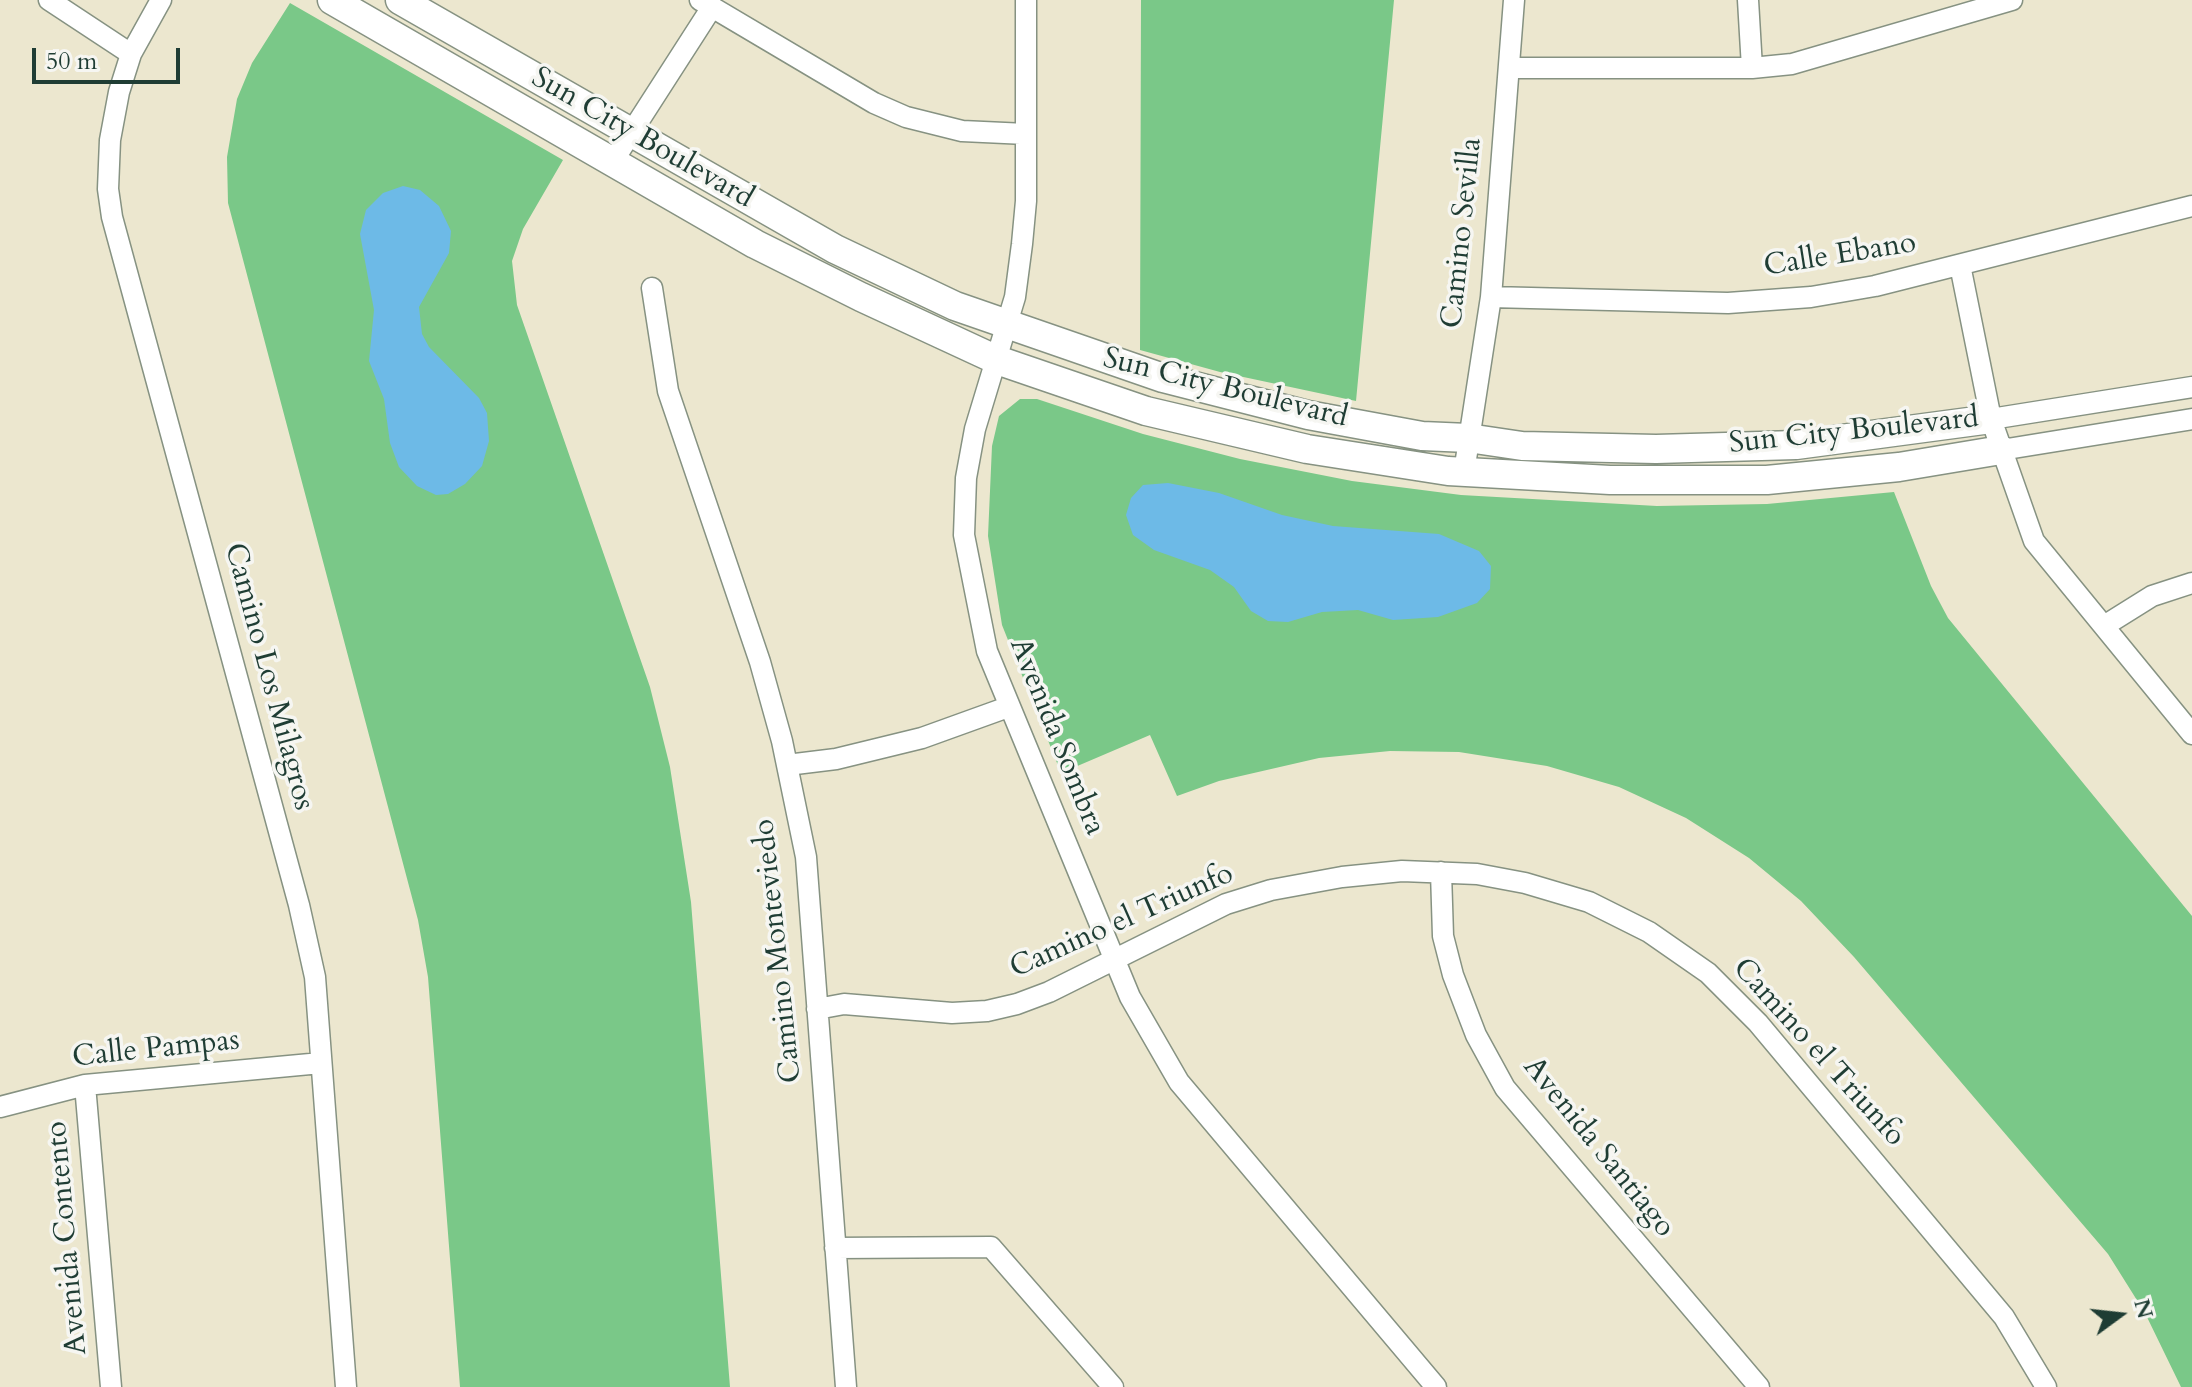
<!DOCTYPE html>
<style>
body{margin:0}
#map{position:relative;width:2192px;height:1387px;overflow:hidden;background:#ece7cf;font-family:Cardo,serif}
canvas{display:block}
.north{position:absolute;left:2080px;top:1275px;width:80px;height:80px;-webkit-text-stroke:6px #f6f6f2;paint-order:stroke;rotate:75deg;font-size:22px;font-weight:700;line-height:32px;text-align:center;color:#1f3d34}
.north::after{content:'';display:block;margin:auto;width:28px;height:36px;background:#1f3d34;clip-path:polygon(50% 0,100% 100%,50% 72%,0 100%)}
.scale{position:absolute;left:32px;top:48px;width:148px;height:36px;box-sizing:border-box;border:4px solid #1f3d34;border-top:0;padding-left:10px;font-size:24px;line-height:28px;white-space:nowrap;color:#1f3d34;-webkit-text-stroke:6px #f6f6f2;paint-order:stroke}
</style>
<div id="map">
<canvas width="2192" height="1387"></canvas>
<div class="north">N</div>
<div class="scale">50 m</div>
</div>
<script>
const context = document.querySelector('canvas').getContext('2d');
context.lineJoin = 'round';
function paint(path, color) {
  context.fillStyle = color;
  context.fill(path, 'evenodd');
}
function poly(rows) {
  const path = new Path2D();
  for (const r of rows) {
    path.moveTo(r[0], r[1]);
    for (let i = 2; i < r.length; i += 2) path.lineTo(r[i], r[i + 1]);
  }
  return path;
}
function trace(path, color, width, dash) {
  context.strokeStyle = color;
  context.lineWidth = width;
  context.lineCap = dash ? 'butt' : 'round';
  context.setLineDash(dash || []);
  context.stroke(path);
}
function drawText(font, color, halo, rows, align = 'center') {
  context.font = font + ' Cardo,serif';
  context.lineWidth = 7;
  context.setLineDash([]);
  context.textBaseline = 'middle';
  context.strokeStyle = halo;
  context.fillStyle = color;
  for (const [text, x, y, turn = 0] of rows) {
    context.save();
    context.translate(x, y);
    context.rotate((+turn || 0) * Math.PI / 180);
    context.textAlign = isNaN(turn) ? turn : align;
    if (halo) context.strokeText(text, 0, 0);
    context.fillText(text, 0, 0);
    context.restore();
  }
}
paint(poly([
 [1141,0,1394,0,1356,401,1220,372,1140,350],
 [290,3,563,160,523,229,512,261,517,305,650,687,670,767,691,902,730,1387,460,1387,428,977,418,920,228,203,227,157,237,99,252,63],
 [1020,399,1037,399,1143,434,1240,459,1352,481,1461,495,1657,506,1767,504,1894,492,1931,586,1948,618,2192,916,2192,1387,2181,1387,2145,1313,2108,1254,1854,957,1801,901,1749,858,1686,818,1619,787,1547,766,1459,752,1390,751,1319,758,1219,781,1177,796,1150,735,1061,773,1002,625,988,536,992,446,999,416]
]), '#7ac888');
paint(poly([
 [403,186,420,190,439,206,451,231,449,253,419,307,422,334,429,347,479,398,487,413,489,441,482,466,465,484,448,494,436,495,417,486,399,467,390,443,384,399,369,361,374,310,360,234,366,210,383,193],
 [1168,483,1219,493,1282,515,1333,526,1439,534,1479,551,1491,566,1490,589,1477,603,1438,617,1393,620,1358,610,1322,612,1288,622,1268,621,1251,611,1234,587,1210,570,1154,550,1133,535,1126,515,1131,498,1143,485]
]), '#6dbae7');
const street = poly([
 [49,0,131,54],
 [161,0,131,54,119,92,110,140,108,189,112,217,299,905,315,977,346,1387],
 [700,0,874,103,906,117,962,131,1026,134],
 [1026,0,1026,201,1022,244,1015,297,975,429,966,478,964,535,987,651,1130,997,1179,1082,1436,1387],
 [1748,0,1752,68],
 [1509,68,1752,68,1792,64,2012,0],
 [613,161,712,7],
 [1960,265,1991,419,2034,541,2192,734],
 [652,288,668,391,760,662,782,741,806,857,846,1387],
 [1491,297,1728,303,1811,297,1875,286,2192,206],
 [1991,419,2192,387],
 [2001,450,2192,419],
 [1464,472,1491,297,1514,0],
 [2104,626,2152,596,2192,583],
 [787,765,836,759,922,738,1008,707],
 [1441,872,1443,936,1453,975,1476,1035,1505,1088,1759,1387],
 [817,1009,844,1004,952,1013,987,1011,1017,1004,1049,992,1226,904,1271,890,1342,877,1402,871,1477,874,1525,883,1589,902,1649,932,1708,973,1758,1023,2004,1317,2046,1387],
 [85,1085,111,1387],
 [0,1107,85,1085,321,1063],
 [835,1248,991,1247,1113,1387]
]);
const secondary = poly([
 [332,0,755,244,861,297,997,360,1146,411,1307,449,1448,471,1610,480,1767,480,1899,467,2001,450],
 [400,0,835,249,955,306,1163,378,1308,415,1422,436,1468,438,1522,446,1656,449,1796,445,1991,419]
]);
trace(street, '#869282', 23);
trace(secondary, '#869282', 31);
trace(street, '#fff', 20);
trace(secondary, '#fff', 28);
drawText('30px', '#1f3d34', '#f6f6f2', [
 ["Sun City Boulevard",642,139,30],
 ["Camino Sevilla",1463,233,-84],
 ["Calle Ebano",1840,256,-9],
 ["Sun City Boulevard",1225,389,14],
 ["Sun City Boulevard",1854,432,-6],
 ["Camino Los Milagros",268,677,75],
 ["Avenida Sombra",1056,737,68],
 ["Camino el Triunfo",1122,922,-24],
 ["Camino Monteviedo",779,951,-96],
 ["Calle Pampas",156,1050,-6],
 ["Camino el Triunfo",1818,1053,48],
 ["Avenida Santiago",1598,1148,51],
 ["Avenida Contento",68,1238,-95]
]);
</script>
